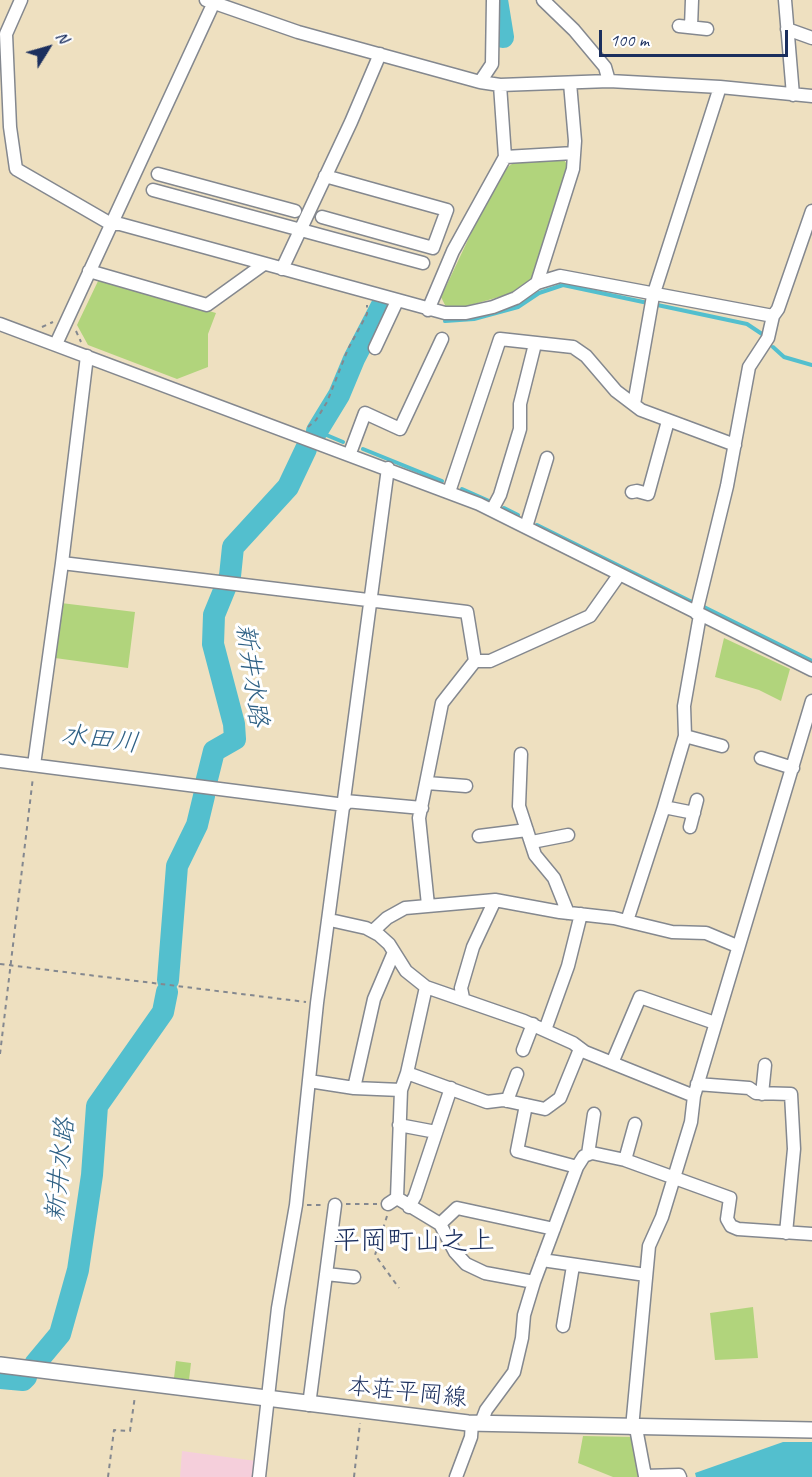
<!DOCTYPE html>
<meta charset="utf-8">
<style>
body{margin:0}
#map{position:relative;width:812px;height:1477px;overflow:hidden;background:#eee0c0;font-family:Caveat,sans-serif}
canvas{display:block}
.north{position:absolute;left:18px;top:18px;width:60px;height:60px;-webkit-text-stroke:4px #fff;paint-order:stroke;rotate:53deg;font-size:16px;font-weight:700;line-height:24px;text-align:center;color:#1b2f5e}
.north::after{content:'';display:block;margin:auto;width:21px;height:27px;background:#1b2f5e;clip-path:polygon(50% 0,100% 100%,50% 72%,0 100%)}
.scale{position:absolute;left:599px;top:30px;width:189px;height:27px;box-sizing:border-box;border:3px solid #1b2f5e;border-top:0;padding-left:8px;font-size:18px;line-height:21px;white-space:nowrap;color:#1b2f5e;-webkit-text-stroke:4px #fff;paint-order:stroke}
</style>
<div id="map">
<canvas width="812" height="1477"></canvas>
<div class="north">N</div>
<div class="scale">100 m</div>
</div>
<script>
const context = document.querySelector('canvas').getContext('2d');
context.lineJoin = 'round';
function paint(path, color) {
  context.fillStyle = color;
  context.fill(path, 'evenodd');
}
function poly(rows) {
  const path = new Path2D();
  for (const r of rows) {
    path.moveTo(r[0], r[1]);
    for (let i = 2; i < r.length; i += 2) path.lineTo(r[i], r[i + 1]);
  }
  return path;
}
function trace(path, color, width, dash) {
  context.strokeStyle = color;
  context.lineWidth = width;
  context.lineCap = dash ? 'butt' : 'round';
  context.setLineDash(dash || []);
  context.stroke(path);
}
function drawText(font, color, halo, rows, align = 'center') {
  context.font = font + ' Caveat,"Klee One",sans-serif';
  context.lineWidth = 6;
  context.setLineDash([]);
  context.textBaseline = 'middle';
  context.strokeStyle = halo;
  context.fillStyle = color;
  for (const [text, x, y, turn = 0] of rows) {
    context.save();
    context.translate(x, y);
    context.rotate((+turn || 0) * Math.PI / 180);
    context.textAlign = isNaN(turn) ? turn : align;
    if (halo) context.strokeText(text, 0, 0);
    context.fillText(text, 0, 0);
    context.restore();
  }
}
paint(poly([
 [182,1451,256,1461,255,1477,180,1477]
]), '#f5cfdb');
paint(poly([
 [563,159,570,168,532,281,513,293,467,306,446,307,441,297,500,172,515,162],
 [99,279,216,313,208,334,208,367,177,379,88,345,77,325],
 [61,603,135,612,128,668,55,658],
 [724,638,790,669,781,701,759,690,715,677],
 [753,1307,758,1358,715,1360,710,1313],
 [176,1361,191,1363,189,1380,174,1378],
 [583,1436,635,1437,643,1477,613,1477,578,1463]
]), '#b1d47c');
paint(poly([
 [783,1442,812,1442,812,1477,696,1477,695,1473]
]), '#53bfce');
trace(poly([
 [445,321,474,319,518,307,539,293,563,285,747,324,762,334],
 [773,347,784,357,812,365],
 [317,431,343,442],
 [363,449,442,481],
 [462,489,489,501],
 [504,508,518,515],
 [537,525,692,602],
 [704,607,812,661]
]), '#53bfce', 4);
trace(poly([
 [497,0,503,37],
 [317,431,339,395,354,359,381,307],
 [206,783,214,751,235,739,234,724,213,644,214,615,230,576,233,547,288,487,306,449],
 [168,980,177,866,197,825,204,796],
 [35,1364,60,1334,78,1270,92,1175,97,1106,163,1012,167,992],
 [0,1378,23,1380,26,1377]
]), '#53bfce', 22);
const minor = poly([
 [21,0,6,34,10,127,16,169,111,224,120,224,445,313,466,313,493,307,516,298,537,283,560,276,773,316],
 [206,0,298,32,480,82,500,85,609,81,720,87,812,96],
 [543,0,574,30,605,67,609,81],
 [785,0,793,95],
 [679,26,707,29],
 [691,27,692,0],
 [787,29,812,38],
 [480,82,492,64,493,0],
 [505,157,574,153],
 [158,174,295,211],
 [153,190,423,263],
 [322,217,433,248,447,210,325,176],
 [282,269,351,122,380,54],
 [89,271,207,305,264,264],
 [537,283,573,169,575,141,570,83],
 [428,310,453,251,505,157,500,85],
 [0,324,479,504,812,670],
 [56,344,215,0],
 [375,348,397,301],
 [634,404,653,296,720,87],
 [350,453,365,413,400,429,442,339],
 [449,492,500,339,573,347,586,356,616,391,641,410,735,445],
 [632,492,637,491,648,494,668,421],
 [492,510,500,495,520,429,520,404,535,344],
 [526,527,547,458],
 [62,563,467,612,475,661,442,703,419,818,428,905],
 [696,613,727,486,749,367,768,338,773,316,778,309,812,211],
 [475,661,490,661,590,616,619,575],
 [685,736,722,746],
 [521,754,519,806,535,855,554,878,568,913],
 [761,758,793,768],
 [0,761,345,805],
 [34,765,62,563,87,356],
 [427,783,466,786],
 [345,801,422,808],
 [694,813,664,807,685,736,684,706,700,615],
 [690,827,697,800],
 [479,836,527,830],
 [532,842,568,835],
 [330,920,366,928,379,935,389,944,406,971,426,987,524,1021,573,1043,585,1052,694,1096],
 [627,921,664,807],
 [373,931,387,918,405,908,495,900],
 [463,998,461,988,473,947,495,900,560,912,614,918,672,932,706,933,737,946],
 [545,1030,568,966,581,914],
 [523,1050,533,1024],
 [612,1063,640,997,715,1023],
 [407,1073,487,1102,503,1100,545,1109,560,1098,580,1049],
 [309,1081,354,1088,401,1090],
 [697,1084,749,1088,756,1093,791,1094,794,1149,786,1233],
 [354,1088,374,999,394,952],
 [762,1094,765,1065],
 [507,1101,517,1074],
 [526,1105,517,1151,577,1167,584,1156,592,1153,625,1160,730,1198,727,1219,731,1226,738,1229,812,1234],
 [399,1125,436,1132],
 [588,1154,594,1114],
 [625,1160,635,1124],
 [397,1198,440,1224,455,1252,466,1264,485,1273,534,1282],
 [388,1204,397,1198,401,1090,407,1073,426,987],
 [409,1207,415,1196,451,1088],
 [440,1224,457,1208,554,1229],
 [542,1260,646,1275],
 [326,1274,354,1277],
 [563,1326,573,1266],
 [309,1405,335,1205],
 [481,1423,486,1410,514,1372,522,1338,524,1315,534,1282,577,1167],
 [632,1428,649,1246,662,1217,691,1122,694,1096,812,701],
 [636,1428,645,1476,679,1475,680,1477],
 [259,1477,278,1308,296,1205,317,1003,388,468],
 [456,1477,471,1437,472,1423]
]);
const major = poly([
 [0,1365,468,1423,812,1430]
]);
trace(minor, '#84888f', 15);
trace(major, '#84888f', 18);
trace(poly([
 [42,327,53,322],
 [76,331,81,342],
 [308,427,316,420,327,402,348,349,367,314,367,305],
 [0,964,306,1002],
 [0,1054,33,777],
 [346,1204,377,1204],
 [307,1205,323,1205],
 [387,1216,375,1255,399,1288],
 [108,1477,114,1430,130,1431,135,1396],
 [354,1477,360,1423]
]), '#84888f', 2, [4.5, 4.5]);
trace(minor, '#fff', 12);
trace(major, '#fff', 15);
drawText('24px', '#1b2f5e', '#fff', [
 ["本荘平岡線",407,1393,6]
]);
drawText('italic 26px', '#2f6185', '#fff', [
 ["新井水路",251,675,82],
 ["水田川",100,740,7],
 ["新井水路",61,1170,-84]
]);
drawText('27px', '#1b2f5e', '#fff', [
 ["平岡町山之上",414,1242]
]);
</script>
